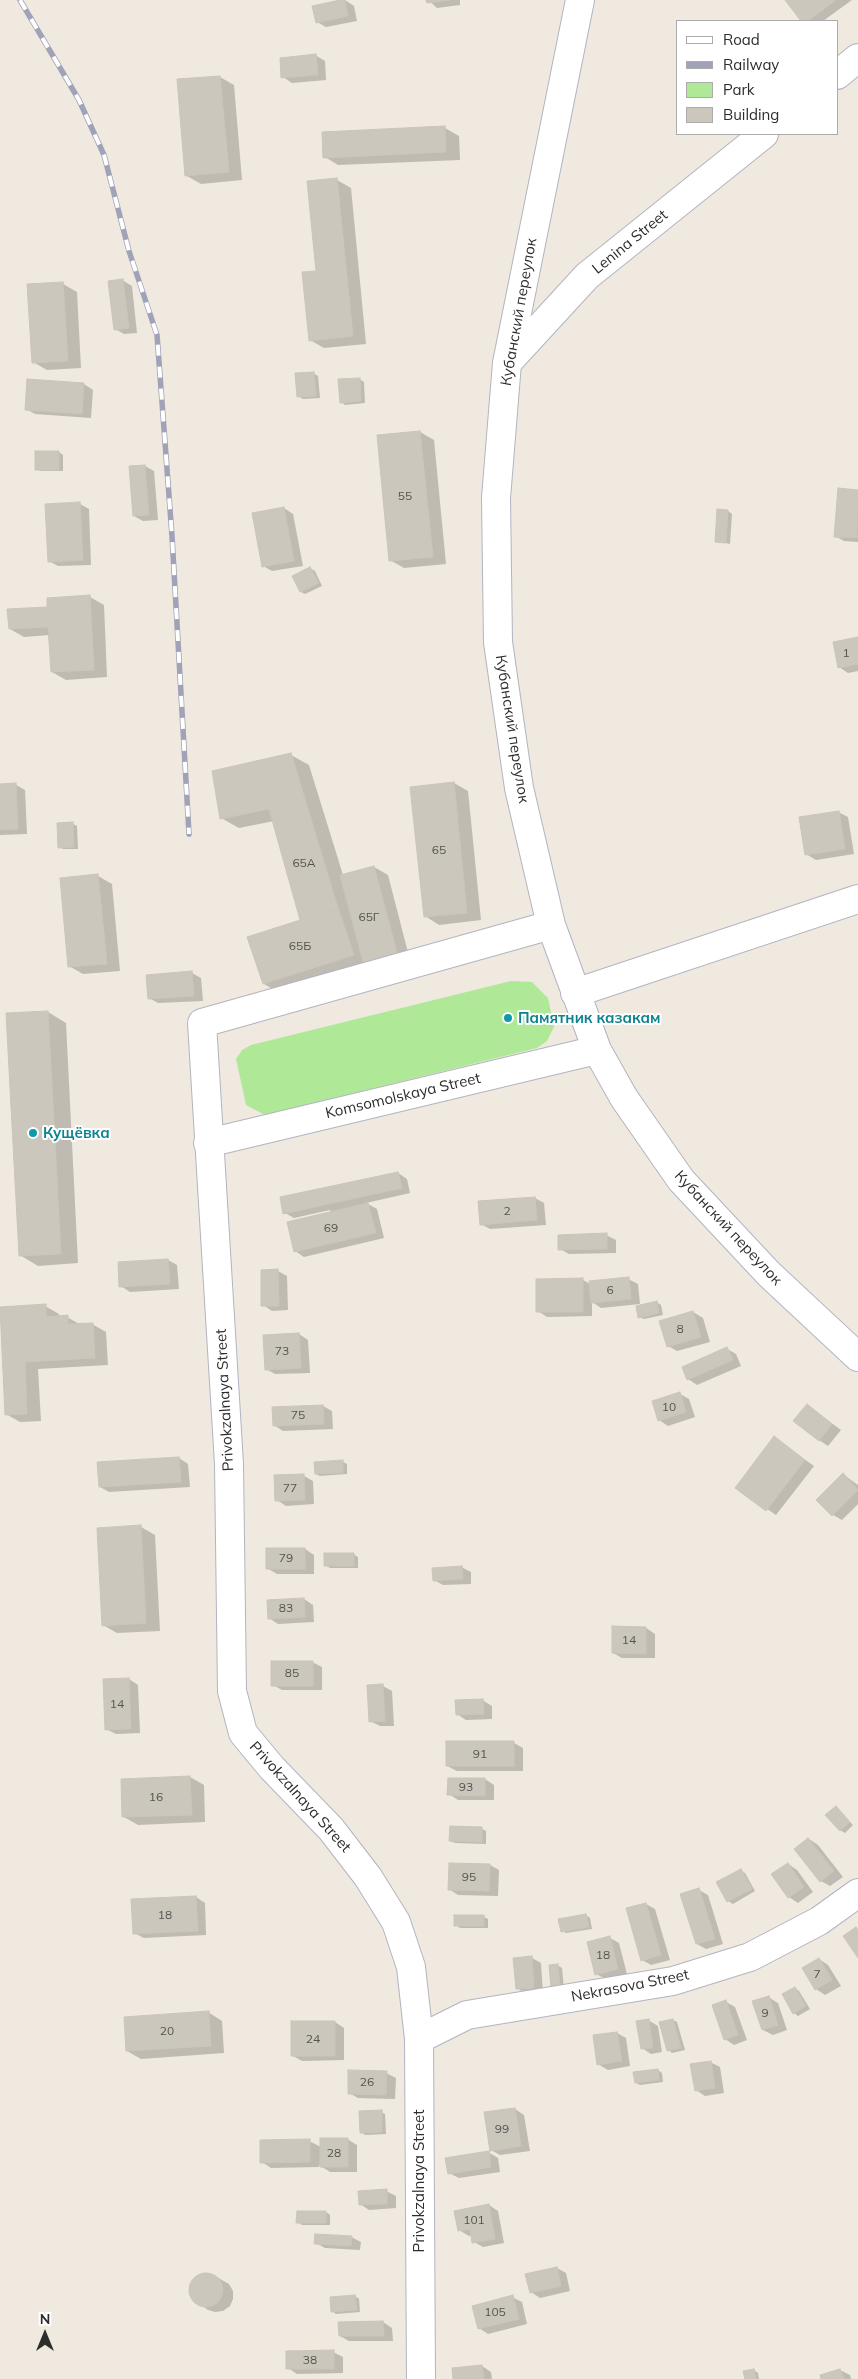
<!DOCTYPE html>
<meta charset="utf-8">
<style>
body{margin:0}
#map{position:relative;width:858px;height:2379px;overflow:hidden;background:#efe9df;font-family:Mulish,sans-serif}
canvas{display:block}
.legend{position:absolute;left:676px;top:20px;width:162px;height:115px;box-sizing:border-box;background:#fff;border:1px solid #ababab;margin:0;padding:6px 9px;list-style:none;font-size:15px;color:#2d2d2d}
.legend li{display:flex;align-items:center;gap:10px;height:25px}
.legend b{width:25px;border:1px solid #ababab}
.north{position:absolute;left:20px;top:2309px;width:50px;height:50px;-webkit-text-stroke:4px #fff;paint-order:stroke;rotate:0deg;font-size:14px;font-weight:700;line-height:20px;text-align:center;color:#2d2d2d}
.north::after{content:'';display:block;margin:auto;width:18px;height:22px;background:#2d2d2d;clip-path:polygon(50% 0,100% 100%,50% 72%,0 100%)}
</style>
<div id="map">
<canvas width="858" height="2379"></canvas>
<ul class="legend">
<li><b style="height:6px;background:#fff"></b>Road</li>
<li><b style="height:6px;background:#a0a2b8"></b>Railway</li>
<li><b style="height:14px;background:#afe998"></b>Park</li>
<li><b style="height:14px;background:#cbc7bd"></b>Building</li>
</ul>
<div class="north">N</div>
</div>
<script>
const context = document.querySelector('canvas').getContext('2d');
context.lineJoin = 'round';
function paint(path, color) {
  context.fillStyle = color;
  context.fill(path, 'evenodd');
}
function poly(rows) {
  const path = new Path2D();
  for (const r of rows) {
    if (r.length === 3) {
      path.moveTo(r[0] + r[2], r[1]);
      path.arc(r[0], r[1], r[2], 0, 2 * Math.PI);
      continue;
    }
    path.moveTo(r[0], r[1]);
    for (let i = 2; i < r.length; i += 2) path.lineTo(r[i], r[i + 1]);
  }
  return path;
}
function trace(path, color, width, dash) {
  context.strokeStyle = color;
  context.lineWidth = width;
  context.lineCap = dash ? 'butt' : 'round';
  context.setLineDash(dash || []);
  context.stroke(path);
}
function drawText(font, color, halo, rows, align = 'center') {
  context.font = font + ' Mulish,sans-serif';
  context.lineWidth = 4;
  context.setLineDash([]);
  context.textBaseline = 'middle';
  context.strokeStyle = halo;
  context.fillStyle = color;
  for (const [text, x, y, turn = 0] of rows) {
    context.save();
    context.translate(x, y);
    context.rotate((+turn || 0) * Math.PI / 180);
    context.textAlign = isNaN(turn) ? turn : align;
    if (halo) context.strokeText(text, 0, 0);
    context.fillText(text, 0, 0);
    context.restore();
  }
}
paint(poly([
 [511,981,532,982,548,998,554,1027,547,1041,537,1048,265,1115,246,1105,236,1059,242,1050,251,1045]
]), '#afe998');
paint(poly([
 [345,0,354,6,357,21,326,27,317,22],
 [428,0,460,0,460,5,437,8],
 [786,0,852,0,823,21,803,21],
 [315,55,325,61,326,80,292,83,283,77],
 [220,77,234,85,242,180,201,184,187,176],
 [445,128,459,136,460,160,338,165,325,157],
 [337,180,351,188,366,344,324,348,310,340,317,272],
 [122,280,132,286,137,333,124,334,115,329],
 [63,284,77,292,81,368,47,370,33,362],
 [313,373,318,376,320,398,303,399,298,396],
 [359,379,364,382,365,403,345,405,341,402],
 [84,384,93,390,91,418,35,414,26,409],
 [420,432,434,440,446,564,404,568,390,560,378,436],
 [59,452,63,455,63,471,41,471,36,469],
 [145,466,154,471,158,520,143,521,134,516],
 [839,490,858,491,858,542,844,541,835,536],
 [80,504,89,509,91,565,58,566,49,561],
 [284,508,293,514,303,566,272,571,263,566],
 [728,511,732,514,730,544,716,541],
 [310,568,315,571,322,586,305,594,301,592,294,577],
 [90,597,104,605,107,677,66,680,52,672,50,635,24,637,10,629,49,608],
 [858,638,858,671,848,673,839,667],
 [291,755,309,765,343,875,374,867,388,875,412,968,278,992,264,984,303,920,301,919,274,821,239,828,221,818],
 [454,783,468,791,481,920,439,925,425,916],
 [0,785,16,785,25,790,27,834,0,835],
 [838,812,848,817,854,854,816,860,806,854],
 [73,824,77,826,78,849,63,849,59,847],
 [98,876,112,884,120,971,83,974,69,966],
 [192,973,201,978,203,1001,158,1003,149,998],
 [48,1012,66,1023,78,1263,38,1266,20,1255],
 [398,1173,407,1179,410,1193,366,1203,377,1209,384,1238,304,1257,295,1251,331,1213,330,1210,294,1218,285,1213],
 [535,1198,544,1203,546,1225,490,1229,481,1224],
 [606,1235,616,1240,616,1253,569,1254,560,1249],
 [168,1260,177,1265,179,1289,130,1292,121,1286,119,1263],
 [262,1271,278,1271,287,1276,288,1310,272,1311,263,1305],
 [628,1279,638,1284,640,1304,601,1308,592,1302,592,1316,547,1317,538,1311,583,1280,590,1284],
 [656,1302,661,1305,663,1315,644,1319,639,1317],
 [45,1306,59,1314,59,1317,67,1317,81,1325,92,1324,106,1332,108,1365,38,1369,41,1421,20,1422,6,1414,0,1308],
 [693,1312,703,1318,710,1342,677,1351,668,1346],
 [299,1334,308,1340,310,1373,275,1374,266,1369],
 [727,1349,736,1354,741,1366,697,1385,688,1379],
 [680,1394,689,1399,695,1417,668,1426,659,1420],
 [807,1405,841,1430,828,1446,819,1440],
 [323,1406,332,1411,333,1429,283,1431,274,1425],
 [774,1438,814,1466,776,1515,737,1488],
 [179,1458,188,1464,190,1487,109,1492,100,1487],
 [343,1462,347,1464,347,1474,320,1476,316,1474],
 [844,1475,858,1485,858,1504,842,1520,833,1515],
 [304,1476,313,1481,314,1504,286,1506,277,1500,276,1477],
 [141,1527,155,1535,160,1631,117,1633,103,1625],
 [267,1549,305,1549,314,1555,314,1574,277,1574,267,1568],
 [353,1554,358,1557,358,1568,330,1568,325,1565],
 [461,1567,471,1572,471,1584,443,1585,434,1580],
 [304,1599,313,1605,314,1622,278,1624,269,1618],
 [646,1628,655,1634,655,1658,622,1658,613,1653],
 [312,1662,322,1667,322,1690,282,1690,273,1685],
 [129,1679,138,1685,140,1733,116,1734,106,1729],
 [383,1686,392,1691,394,1726,380,1726,370,1721],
 [482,1700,492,1706,492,1719,466,1720,457,1714],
 [514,1743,523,1748,523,1771,457,1771,447,1766],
 [190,1777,204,1785,205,1822,138,1825,124,1817],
 [449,1779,485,1779,494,1785,494,1800,458,1800,449,1794],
 [836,1808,853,1825,845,1833,840,1830],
 [482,1829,486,1831,486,1844,455,1843,450,1841],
 [809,1839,818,1845,843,1877,830,1886,821,1881],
 [788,1864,797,1870,813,1892,798,1903,789,1897,773,1875],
 [490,1865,499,1870,498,1896,458,1895,449,1889],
 [741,1870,745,1873,755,1891,733,1904,728,1901,718,1882],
 [699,1890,708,1895,723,1944,706,1949,697,1944],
 [196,1897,205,1903,206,1935,144,1938,134,1933],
 [646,1904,655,1909,670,1960,651,1965,642,1960],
 [586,1915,590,1918,592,1929,566,1933,562,1931],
 [484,1917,488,1919,488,1928,460,1928,456,1925],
 [610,1938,619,1943,627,1974,606,1979,596,1974],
 [532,1958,541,1963,543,1993,526,1994,517,1988],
 [819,1959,828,1965,841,1986,825,1995,816,1989,804,1969],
 [557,1965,562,1968,564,1989,557,1990],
 [795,1988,799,1991,810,2009,798,2016,794,2013],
 [768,1997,778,2003,787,2030,773,2035,763,2030,754,2002],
 [726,2002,735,2007,747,2040,734,2045,725,2039],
 [208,2012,222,2021,224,2053,141,2059,127,2051],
 [648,2020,658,2026,662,2052,651,2054,642,2048],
 [673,2020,677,2022,685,2050,672,2053,668,2050],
 [335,2022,344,2028,344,2060,302,2061,293,2056],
 [617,2033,626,2038,630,2066,608,2070,598,2064],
 [710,2062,720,2067,724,2093,705,2096,696,2090],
 [658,2070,662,2073,663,2082,640,2085,636,2083],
 [386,2073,396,2078,395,2099,358,2098,349,2093],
 [515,2109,524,2115,530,2151,500,2155,491,2150],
 [381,2112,385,2114,386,2134,365,2135,361,2132],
 [347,2139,357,2145,357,2172,330,2172,319,2165,319,2167,271,2168,262,2162,309,2141,321,2147],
 [488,2152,498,2158,500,2172,459,2178,449,2173],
 [386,2191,396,2196,396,2208,369,2210,360,2204],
 [489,2205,498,2211,504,2243,483,2247,474,2242,472,2235,469,2236,459,2230],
 [326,2212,330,2215,330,2225,302,2225,298,2222],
 [351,2237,361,2242,360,2250,325,2248,316,2243],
 [557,2268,566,2273,570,2291,540,2298,531,2292],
 [204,2273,212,2274,222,2280,229,2284,233,2291,233,2299,230,2306,223,2311,215,2312,208,2310,192,2298,190,2290,191,2283,196,2277],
 [355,2296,359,2299,360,2312,336,2314,332,2311],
 [512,2297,522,2302,527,2324,488,2334,479,2328],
 [383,2322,392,2328,393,2341,349,2341,340,2336,340,2323],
 [333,2352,343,2357,343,2373,297,2374,288,2368],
 [482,2366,491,2372,492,2379,454,2379],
 [754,2370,758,2373,759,2379,746,2379],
 [840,2370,850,2375,851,2379,822,2379]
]), '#0003');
const building = poly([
 [340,0,345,0,348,16,316,23,312,6,340,0],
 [426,0,450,0,427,3,426,0],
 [785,0,836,0,808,21,801,21,785,0],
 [316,54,318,75,281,78,280,58,316,54],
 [220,76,229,172,185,176,177,79,220,76],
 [445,126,446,152,323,158,322,132,445,126],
 [337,178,353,336,309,341,302,272,316,271,307,181,337,178],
 [123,279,129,328,114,330,108,281,123,279],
 [63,282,68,361,32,363,27,284,63,282],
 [314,372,316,396,297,397,295,373,314,372],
 [360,378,361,401,340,403,338,379,360,378],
 [27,379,84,383,82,414,25,410,27,379],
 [420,431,433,557,389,561,377,435,420,431],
 [35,451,59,451,59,470,35,470,35,451],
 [145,465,149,515,133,516,129,466,145,465],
 [838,488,858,490,857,538,834,537,838,488],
 [80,502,83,560,48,562,45,504,80,502],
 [284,507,294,561,262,567,252,513,284,507],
 [717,509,728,510,726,543,715,542,717,509],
 [310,567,319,583,300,592,292,576,310,567],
 [90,595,94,670,51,672,48,627,9,629,7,609,47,607,47,598,90,595],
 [858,637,858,664,838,668,833,642,858,637],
 [291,753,338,908,300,920,269,809,220,819,212,771,291,753],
 [454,782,467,913,424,917,410,787,454,782],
 [16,783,18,829,0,830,0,784,16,783],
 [839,811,845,849,805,855,799,817,839,811],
 [73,822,74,847,58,848,57,823,73,822],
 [374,866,399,960,365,969,340,875,374,866],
 [98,874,107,964,68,967,60,878,98,874],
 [338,908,354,955,263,984,247,937,338,908],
 [192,971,194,996,148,999,146,975,192,971],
 [48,1011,61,1254,19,1256,6,1013,48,1011],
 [398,1172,402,1188,283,1214,280,1197,398,1172],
 [535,1197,537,1220,480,1225,478,1201,535,1197],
 [368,1203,376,1233,294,1252,287,1222,368,1203],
 [607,1233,607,1249,558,1250,558,1235,607,1233],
 [168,1259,170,1284,119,1287,118,1262,168,1259],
 [278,1269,279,1306,261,1306,261,1270,278,1269],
 [629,1277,631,1299,591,1303,589,1281,629,1277],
 [583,1278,583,1312,536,1312,536,1279,583,1278],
 [657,1301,659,1313,638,1318,636,1306,657,1301],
 [46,1304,46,1317,68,1315,68,1324,93,1323,95,1358,25,1362,27,1414,5,1415,0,1307,46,1304],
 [693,1311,701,1337,667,1347,659,1321,693,1311],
 [299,1333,301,1368,265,1370,263,1335,299,1333],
 [727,1347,733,1360,687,1380,682,1367,727,1347],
 [680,1392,686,1412,658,1421,652,1401,680,1392],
 [807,1404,832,1424,819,1441,793,1421,807,1404],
 [323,1405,324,1424,273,1426,272,1407,323,1405],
 [774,1436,805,1460,766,1511,735,1488,774,1436],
 [179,1457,181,1482,99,1487,97,1462,179,1457],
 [343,1460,343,1473,315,1474,314,1462,343,1460],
 [843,1473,858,1490,832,1516,816,1500,843,1473],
 [304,1474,305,1500,275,1501,274,1475,304,1474],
 [141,1525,146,1623,102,1626,97,1528,141,1525],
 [266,1548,305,1548,305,1569,266,1569,266,1548],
 [324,1553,354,1553,354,1566,324,1566,324,1553],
 [462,1566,463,1579,433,1581,432,1568,462,1566],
 [304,1598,305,1617,268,1619,267,1600,304,1598],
 [612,1626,646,1627,646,1654,612,1653,612,1626],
 [271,1661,313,1661,313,1686,271,1686,271,1661],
 [129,1678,131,1729,105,1730,103,1679,129,1678],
 [383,1684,385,1721,369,1722,367,1685,383,1684],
 [483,1699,484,1714,456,1715,455,1700,483,1699],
 [446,1741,514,1741,514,1766,446,1766,446,1741],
 [190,1776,192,1815,122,1817,121,1779,190,1776],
 [448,1778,485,1778,485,1796,447,1795,448,1778],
 [836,1806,850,1822,840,1831,825,1815,836,1806],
 [450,1826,482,1827,482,1842,449,1841,450,1826],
 [808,1838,834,1871,820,1882,794,1849,808,1838],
 [449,1863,490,1864,489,1891,448,1890,449,1863],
 [788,1863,804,1887,788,1898,771,1874,788,1863],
 [741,1869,752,1889,727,1902,716,1882,741,1869],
 [699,1888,715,1939,696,1944,680,1894,699,1888],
 [196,1896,198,1931,133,1934,131,1899,196,1896],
 [646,1903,661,1955,641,1961,626,1908,646,1903],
 [586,1914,589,1927,561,1932,558,1919,586,1914],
 [454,1915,484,1915,484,1926,454,1926,454,1915],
 [856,1927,858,1930,858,1958,843,1936,856,1927],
 [610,1936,618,1969,595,1975,587,1942,610,1936],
 [532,1956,534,1988,516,1989,513,1958,532,1956],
 [819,1958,832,1980,815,1990,802,1968,819,1958],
 [558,1964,560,1987,551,1988,549,1965,558,1964],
 [795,1987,806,2006,793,2014,782,1994,795,1987],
 [769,1996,778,2025,762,2030,752,2001,769,1996],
 [726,2000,738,2035,724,2040,712,2005,726,2000],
 [209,2011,211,2046,126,2051,124,2017,209,2011],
 [649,2019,653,2048,641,2049,636,2021,649,2019],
 [673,2019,681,2048,667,2051,659,2022,673,2019],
 [291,2021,335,2021,335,2056,291,2056,291,2021],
 [617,2032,622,2061,597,2065,593,2035,617,2032],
 [711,2061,715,2088,695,2091,690,2064,711,2061],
 [658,2069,659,2080,635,2083,633,2072,658,2069],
 [348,2070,387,2071,386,2095,348,2094,348,2070],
 [515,2108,521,2146,490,2151,484,2112,515,2108],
 [382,2110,382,2132,360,2133,359,2111,382,2110],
 [320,2138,348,2138,348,2167,320,2167,320,2138],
 [310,2139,310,2162,260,2163,260,2140,310,2139],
 [489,2151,491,2167,448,2174,445,2158,489,2151],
 [387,2189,387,2204,359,2205,358,2191,387,2189],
 [489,2204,495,2239,472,2243,470,2229,458,2231,454,2211,489,2204],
 [297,2211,326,2211,326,2223,296,2223,297,2211],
 [315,2234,352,2236,351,2246,314,2244,315,2234],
 [557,2267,561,2286,530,2293,525,2274,557,2267],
 [206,2290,17],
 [355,2295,357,2310,331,2312,330,2297,355,2295],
 [513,2295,519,2319,478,2329,472,2306,513,2295],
 [383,2321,384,2336,339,2336,338,2322,383,2321],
 [334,2350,334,2369,286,2369,286,2351,334,2350],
 [482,2365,484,2379,453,2379,452,2368,482,2365],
 [754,2369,756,2379,745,2379,743,2371,754,2369],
 [840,2369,844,2379,821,2379,820,2375,840,2369]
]);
paint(building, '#cbc7bd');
trace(building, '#cbc5b8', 1);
const minor = poly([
 [580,0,507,363,496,498,498,642,519,788,551,925,597,1050,624,1098,681,1180,769,1274,858,1357],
 [837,75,858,58],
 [507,363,587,276,764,134],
 [575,993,858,899],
 [208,1143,597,1050],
 [419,2039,467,2015,673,1981,750,1957,819,1921,858,1893],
 [421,2379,419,2039,411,1967,396,1922,368,1877,331,1829,272,1768,243,1733,232,1691,229,1464,202,1023,551,925]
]);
trace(minor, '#b3b4c1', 30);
trace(minor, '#fff', 28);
const rail = poly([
 [20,0,79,100,104,155,129,251,157,335,172,536,189,834]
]);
trace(rail, '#a0a2b8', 5.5);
trace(rail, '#fff', 4, [11]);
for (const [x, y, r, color] of [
 [508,1018,5,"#0f9aa8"],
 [33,1133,5,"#0f9aa8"]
]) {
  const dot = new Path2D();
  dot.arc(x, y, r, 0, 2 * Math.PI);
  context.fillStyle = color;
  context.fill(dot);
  trace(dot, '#fff', 2);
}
drawText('12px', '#545451', null, [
 ["55",405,496],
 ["1",846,653],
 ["65",439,850],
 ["65А",304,863],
 ["65Г",369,917],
 ["65Б",300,946],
 ["2",507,1211],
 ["69",331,1228],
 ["6",610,1290],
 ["8",680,1329],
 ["73",282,1351],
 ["10",669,1407],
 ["75",298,1415],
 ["77",290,1488],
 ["79",286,1558],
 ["83",286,1608],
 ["14",629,1640],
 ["85",292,1673],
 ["14",117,1704],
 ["91",480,1754],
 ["93",466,1787],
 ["16",156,1797],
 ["95",469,1877],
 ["18",165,1915],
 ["18",603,1955],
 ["7",817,1974],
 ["9",765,2013],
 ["20",167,2031],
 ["24",313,2039],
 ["26",367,2082],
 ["99",502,2129],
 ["28",334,2153],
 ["101",474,2220],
 ["105",495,2312],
 ["38",310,2360]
]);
drawText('15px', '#2d2d2d', '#fff', [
 ["Lenina Street",630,242,-39],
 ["Кубанский переулок",519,312,-80],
 ["Кубанский переулок",512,729,81],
 ["Komsomolskaya Street",403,1096,-13],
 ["Кубанский переулок",728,1228,47],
 ["Privokzalnaya Street",225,1400,-93],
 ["Privokzalnaya Street",300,1797,48],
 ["Nekrasova Street",630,1986,-11],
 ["Privokzalnaya Street",419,2181,-90]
]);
drawText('bold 15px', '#0d838f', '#fff', [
 ["Памятник казакам",518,1018],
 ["Кущёвка",43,1133]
], 'left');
</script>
